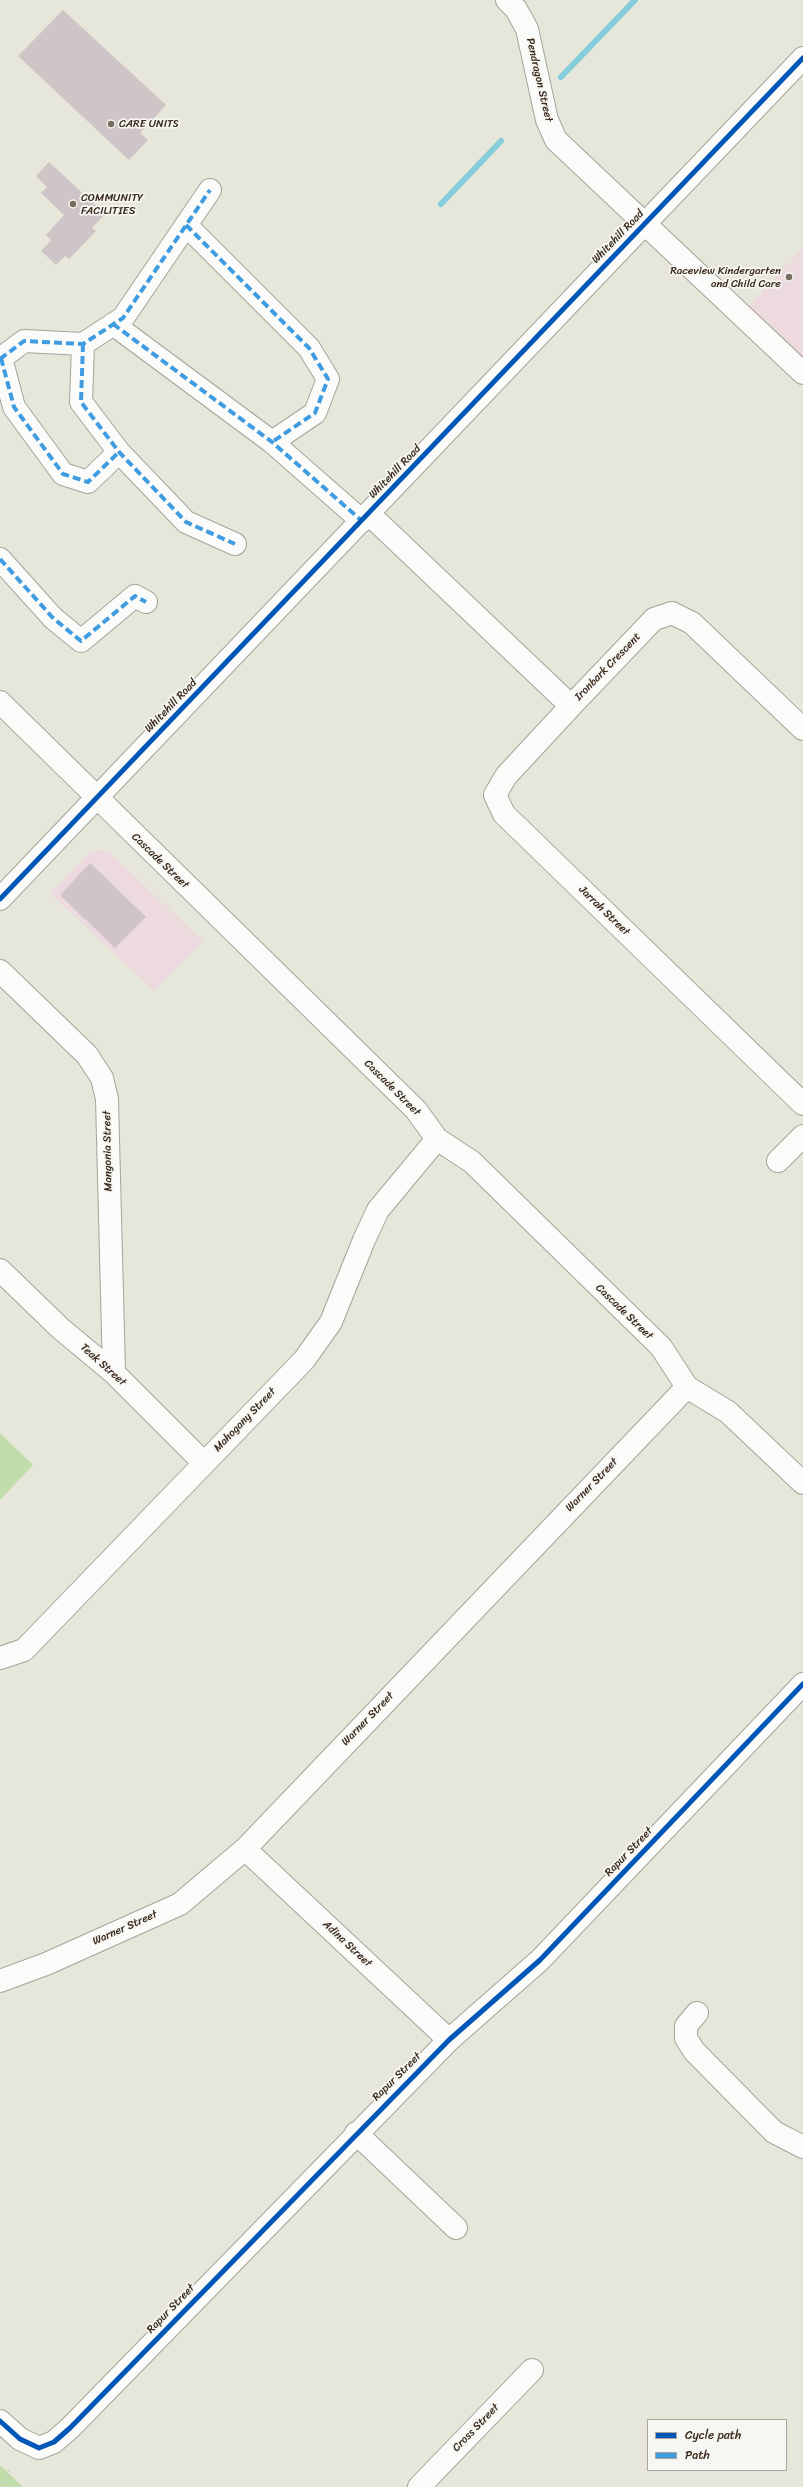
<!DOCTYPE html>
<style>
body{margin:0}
#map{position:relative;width:803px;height:2487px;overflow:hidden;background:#e7e6da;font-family:Sriracha,sans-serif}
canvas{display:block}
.legend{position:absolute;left:647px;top:2419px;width:140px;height:52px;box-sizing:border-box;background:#f6f6f2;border:1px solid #aba49d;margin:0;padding:5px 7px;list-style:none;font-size:12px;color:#3b2a1e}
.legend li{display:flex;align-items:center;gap:8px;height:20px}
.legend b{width:20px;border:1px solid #aba49d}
</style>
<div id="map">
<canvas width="803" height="2487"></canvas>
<ul class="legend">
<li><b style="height:5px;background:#0057b8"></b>Cycle path</li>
<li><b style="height:5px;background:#3f9ce0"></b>Path</li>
</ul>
</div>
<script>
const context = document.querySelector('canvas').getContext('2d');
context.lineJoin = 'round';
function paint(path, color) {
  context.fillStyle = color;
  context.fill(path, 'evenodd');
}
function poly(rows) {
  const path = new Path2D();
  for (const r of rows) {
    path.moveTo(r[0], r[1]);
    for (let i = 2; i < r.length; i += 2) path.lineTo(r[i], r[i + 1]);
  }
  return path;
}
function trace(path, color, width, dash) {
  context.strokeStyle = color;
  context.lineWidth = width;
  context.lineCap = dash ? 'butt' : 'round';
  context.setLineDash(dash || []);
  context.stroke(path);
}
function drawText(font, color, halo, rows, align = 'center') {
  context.font = font + ' Sriracha,sans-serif';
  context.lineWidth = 3.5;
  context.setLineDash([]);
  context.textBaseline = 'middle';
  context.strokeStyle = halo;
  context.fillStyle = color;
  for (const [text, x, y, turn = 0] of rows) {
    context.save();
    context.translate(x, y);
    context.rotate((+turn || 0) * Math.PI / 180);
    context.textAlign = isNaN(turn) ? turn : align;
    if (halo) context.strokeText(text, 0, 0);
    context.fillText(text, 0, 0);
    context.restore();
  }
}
paint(poly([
 [803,248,803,358,749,306],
 [98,850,108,851,203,941,154,991,50,893,89,853]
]), '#ecdade');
paint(poly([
 [0,1433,33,1465,0,1500],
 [0,2465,23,2487,0,2487]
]), '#c1ddab');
trace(poly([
 [561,77,635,0],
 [441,204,501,141]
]), '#86cddb', 6);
paint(poly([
 [63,10,166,105,140,133,148,140,129,160,18,56],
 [49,162,105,214,92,228,96,231,69,259,65,256,56,265,41,251,51,240,46,235,64,215,41,193,47,187,36,176],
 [90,863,146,917,115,948,60,895]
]), '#cfc4c6');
const minor = poly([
 [507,0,516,9,527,29,547,120,556,140,803,373],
 [186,225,309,348,328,379,315,413,272,442],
 [113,324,272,442,362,521],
 [83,344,81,402,119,452,186,522,235,544],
 [1,358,14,407,63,474,88,482,119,452],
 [0,359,24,341,83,344,123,318,210,190],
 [369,514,571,706,654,619,672,613,692,623,803,729],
 [0,559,53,618,81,641,135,596,146,602],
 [0,702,416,1110,437,1139,472,1162,661,1347,687,1387,728,1412,803,1483],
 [571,706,506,776,495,795,504,814,803,1104],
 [0,899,803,58],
 [0,971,87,1055,102,1078,107,1099,114,1373],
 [778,1161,803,1136],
 [0,1270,60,1328,114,1373,204,1463],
 [0,1658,24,1650,304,1360,331,1322,364,1240,378,1210,437,1139],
 [245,1849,449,2040],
 [0,1981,46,1964,180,1904,245,1849,687,1387],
 [697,2013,686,2026,686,2038,694,2051,774,2132,803,2147],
 [356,2133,456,2228],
 [0,2421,20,2439,39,2448,54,2442,70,2428,449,2040,540,1960,803,1684],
 [419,2487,532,2370]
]);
trace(minor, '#a6a39b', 24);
trace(poly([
 [4,2487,9,2470]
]), '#cbc9c6', 2.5, [1, 3]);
trace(minor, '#fbfbf9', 22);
trace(poly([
 [186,225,309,348,328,379,315,413,272,442],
 [113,324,272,442,362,521],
 [83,344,81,402,119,452,186,522,235,544],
 [1,358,14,407,63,474,88,482,119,452],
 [0,359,24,341,83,344,123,318,210,190],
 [0,559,53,618,81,641,135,596,146,602]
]), '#3f9ce0', 4, [8, 4]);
trace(poly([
 [0,899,803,58],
 [0,2421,20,2439,39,2448,54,2442,70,2428,449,2040,540,1960,803,1684]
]), '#0057b8', 5);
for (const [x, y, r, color] of [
 [111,124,4,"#776c60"],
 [73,204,4,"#776c60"],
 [789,277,4,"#776c60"]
]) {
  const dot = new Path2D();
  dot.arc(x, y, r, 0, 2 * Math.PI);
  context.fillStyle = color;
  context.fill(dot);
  trace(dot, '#f6f6f2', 1.5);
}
drawText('11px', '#3b2a1e', '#f6f6f2', [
 ["Pendragon Street",539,80,77],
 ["Whitehill Road",618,237,-46],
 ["Whitehill Road",395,472,-46],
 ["Ironbark Crescent",608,667,-46],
 ["Whitehill Road",171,706,-46],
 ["Cascade Street",160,861,44],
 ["Jarrah Street",604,911,44],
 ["Cascade Street",392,1088,45],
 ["Mangonia Street",108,1151,-91],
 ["Cascade Street",624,1312,44],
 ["Teak Street",103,1365,42],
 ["Mahogany Street",245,1420,-46],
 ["Warner Street",592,1485,-46],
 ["Warner Street",368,1719,-46],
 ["Rapur Street",629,1852,-46],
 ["Warner Street",125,1928,-24],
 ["Adina Street",347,1944,43],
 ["Rapur Street",397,2077,-45],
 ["Rapur Street",171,2309,-46],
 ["Cross Street",476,2428,-46]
]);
drawText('11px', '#3b2a1e', '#f6f6f2', [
 ["CARE UNITS",119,124],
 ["COMMUNITY",81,198],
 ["FACILITIES",81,211],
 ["Raceview Kindergarten",781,271,"right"],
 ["and Child Care",781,284,"right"]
], 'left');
</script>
